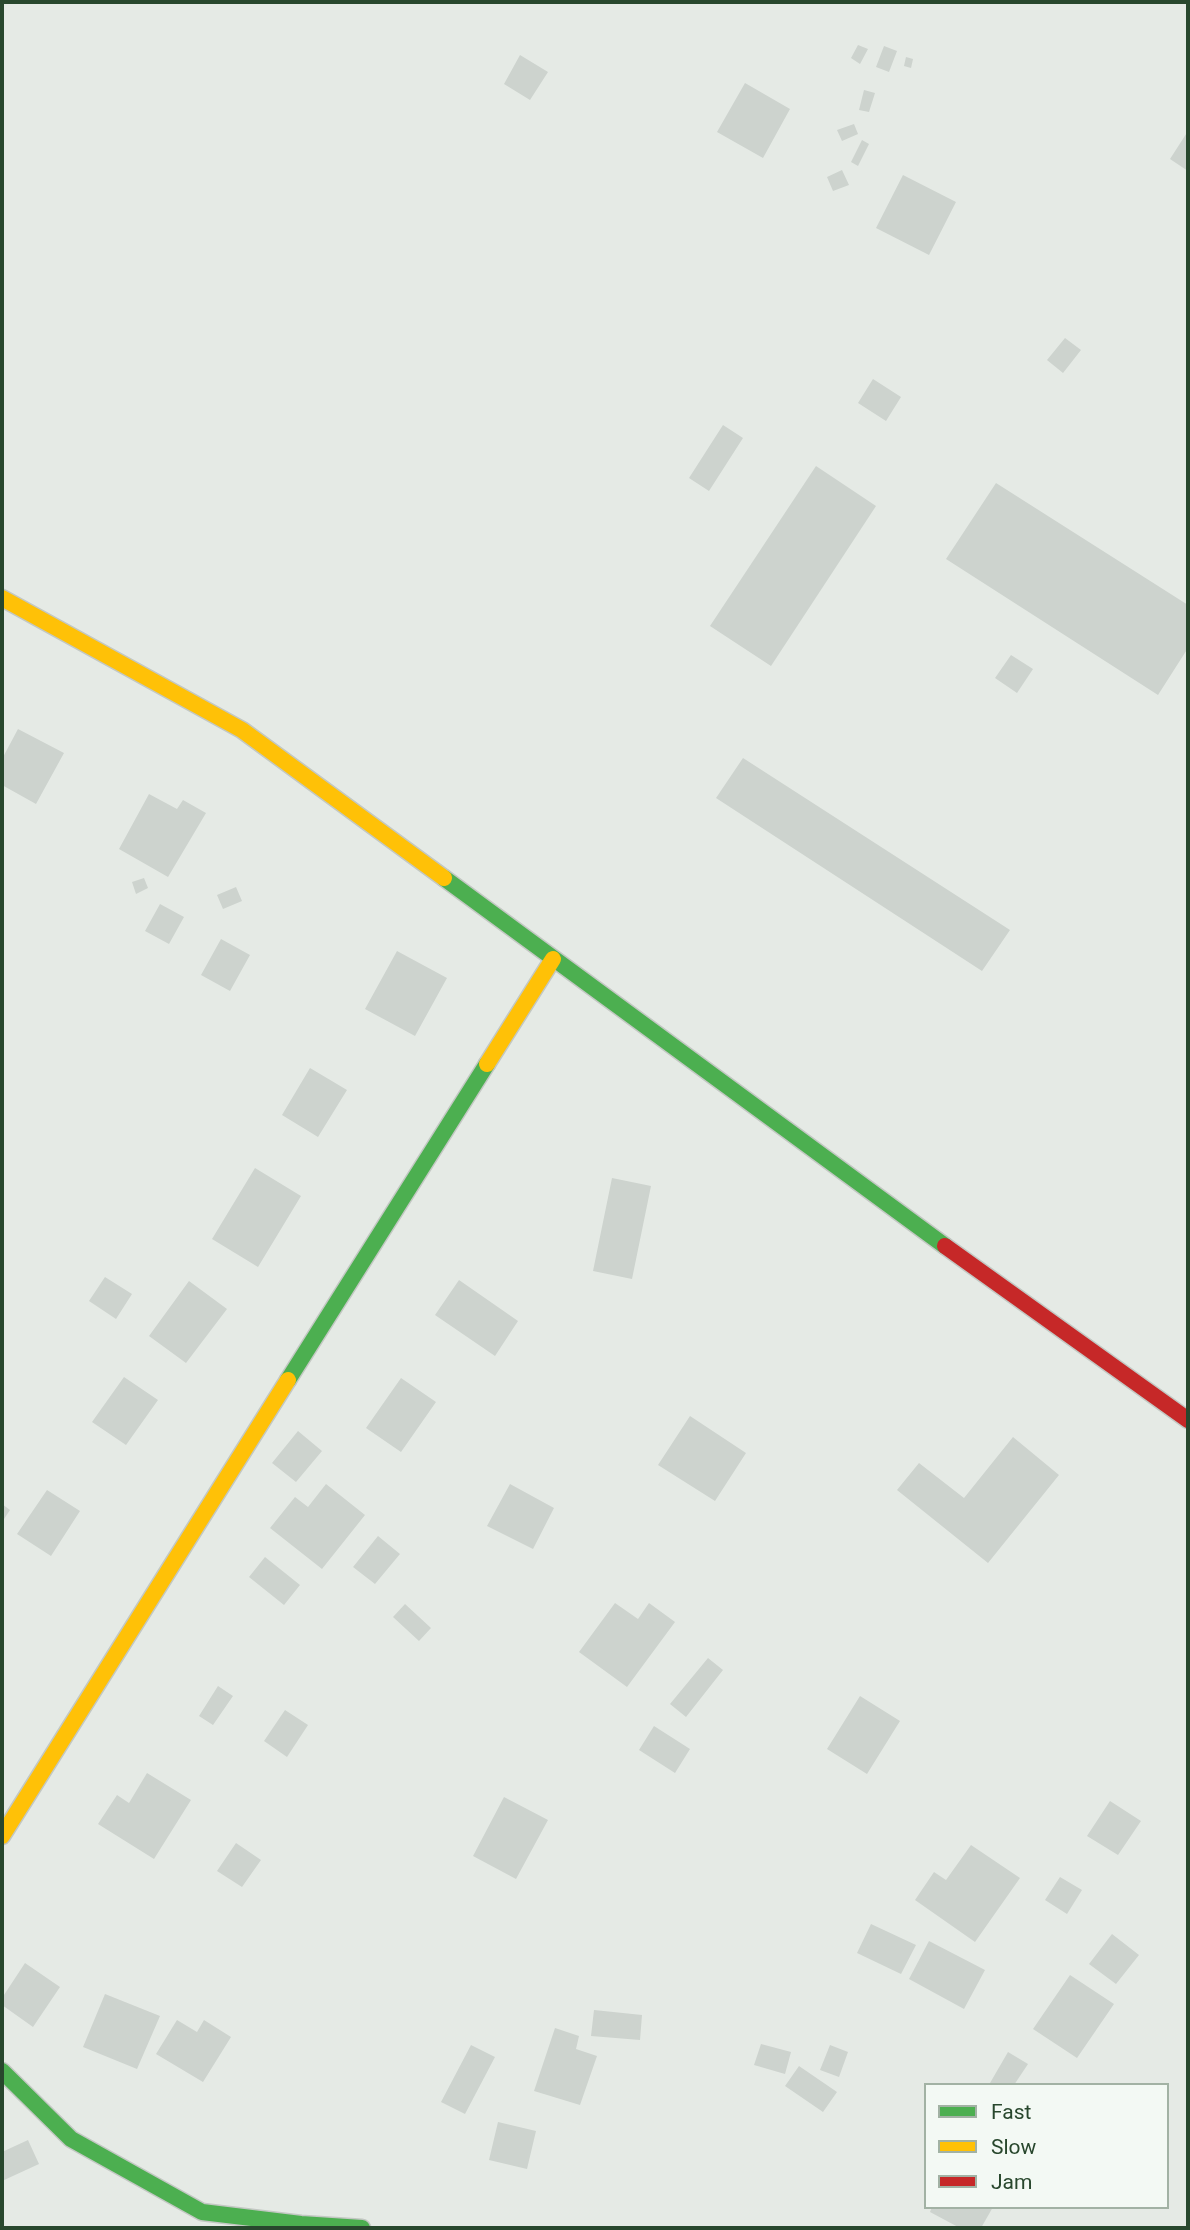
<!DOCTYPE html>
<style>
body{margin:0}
#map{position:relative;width:1190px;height:2230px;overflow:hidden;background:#e5eae5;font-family:Roboto,sans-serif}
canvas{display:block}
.frame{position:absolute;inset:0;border:4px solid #28472d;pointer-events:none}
.legend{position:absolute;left:924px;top:2083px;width:245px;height:126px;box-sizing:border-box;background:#f3f9f4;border:2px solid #a2b2a4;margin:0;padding:9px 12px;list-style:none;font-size:21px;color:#28472d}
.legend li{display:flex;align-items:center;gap:14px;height:35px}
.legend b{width:35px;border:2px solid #a2b2a4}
</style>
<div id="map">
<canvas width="1190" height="2230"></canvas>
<div class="frame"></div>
<ul class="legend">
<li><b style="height:9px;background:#4caf50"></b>Fast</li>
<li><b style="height:9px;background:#ffc107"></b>Slow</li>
<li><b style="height:9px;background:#c62828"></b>Jam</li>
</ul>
</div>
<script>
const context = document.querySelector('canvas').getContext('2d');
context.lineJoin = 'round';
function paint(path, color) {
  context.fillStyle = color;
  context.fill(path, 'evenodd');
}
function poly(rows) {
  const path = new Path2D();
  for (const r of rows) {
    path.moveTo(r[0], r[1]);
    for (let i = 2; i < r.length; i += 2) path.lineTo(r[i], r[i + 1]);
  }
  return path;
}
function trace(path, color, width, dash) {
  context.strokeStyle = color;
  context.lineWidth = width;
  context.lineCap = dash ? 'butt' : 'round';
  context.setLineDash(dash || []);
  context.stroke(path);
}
paint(poly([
 [858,45,868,49,860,64,851,58],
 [884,46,897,51,889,72,876,67],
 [520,55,548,72,530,100,504,84],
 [906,57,913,59,911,68,904,66],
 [745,83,790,109,763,158,717,132],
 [864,90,875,93,869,112,859,110],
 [854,124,858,134,842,141,837,130],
 [1188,131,1188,171,1170,159],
 [862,140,869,144,858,166,851,162],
 [842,170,849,185,833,191,827,177],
 [903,175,956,202,929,255,876,228],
 [1065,338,1081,350,1063,373,1047,360],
 [873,379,901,397,886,421,858,403],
 [723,425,743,438,709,491,689,478],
 [816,466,876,506,771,666,710,626],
 [996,483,1188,605,1188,648,1158,695,946,559],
 [1011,655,1033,669,1017,693,995,678],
 [18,729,64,753,36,804,2,785,2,759],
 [743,758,1010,930,982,971,716,798],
 [149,794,177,809,183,800,206,813,168,877,119,849],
 [144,878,148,888,136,894,132,882],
 [236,887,242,901,223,909,217,895],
 [160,904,184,917,169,944,145,931],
 [221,939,250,955,230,991,201,975],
 [397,951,447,978,415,1036,365,1009],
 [310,1068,347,1090,318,1137,282,1115],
 [255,1168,301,1196,258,1267,212,1239],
 [612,1178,651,1186,632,1279,593,1271],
 [105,1277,132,1294,116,1319,89,1301],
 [459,1280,518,1321,495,1356,435,1315],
 [189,1281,227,1309,186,1363,149,1336],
 [124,1377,158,1400,126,1445,92,1422],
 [401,1378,436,1402,401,1452,366,1428],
 [690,1416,746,1453,715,1501,658,1465],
 [298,1431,322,1451,296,1482,272,1463],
 [1013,1437,1059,1475,988,1563,897,1490,919,1463,964,1498],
 [326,1484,365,1515,322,1569,270,1528,295,1497,308,1507],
 [510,1484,554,1508,533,1549,487,1526],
 [47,1490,80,1511,51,1556,17,1534],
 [2,1504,10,1510,2,1522],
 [378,1536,400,1554,375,1584,353,1567],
 [265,1557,300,1585,284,1605,249,1577],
 [615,1603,638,1619,649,1603,675,1622,627,1687,579,1652],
 [405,1604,431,1628,419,1641,393,1617],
 [708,1658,723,1670,686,1717,670,1704],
 [218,1686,233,1696,213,1725,199,1716],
 [860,1696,900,1721,867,1774,827,1749],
 [285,1710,308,1725,287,1757,264,1741],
 [654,1726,690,1749,675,1773,639,1750],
 [147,1773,191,1800,154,1859,98,1824,117,1795,129,1803],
 [504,1797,548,1820,516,1879,473,1856],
 [1110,1801,1141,1821,1118,1855,1087,1836],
 [236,1843,261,1860,242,1887,217,1871],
 [971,1845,1020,1878,975,1942,915,1900,934,1872,946,1880],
 [1060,1877,1082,1890,1067,1914,1045,1900],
 [871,1924,916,1945,901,1974,857,1953],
 [1112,1934,1139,1955,1116,1984,1089,1964],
 [929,1941,985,1970,964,2009,909,1979],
 [25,1963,60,1987,33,2027,2,2005,2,1998],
 [1070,1975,1114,2004,1077,2058,1033,2029],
 [105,1994,160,2016,137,2069,83,2047],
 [594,2010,642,2015,640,2040,591,2036],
 [177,2020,197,2032,204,2020,231,2037,203,2082,156,2054],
 [555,2028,579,2036,576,2049,597,2056,580,2105,534,2091],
 [761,2044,791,2052,785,2074,754,2065],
 [471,2045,495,2057,465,2114,441,2102],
 [830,2045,848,2052,839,2077,820,2070],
 [1008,2052,1028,2064,1014,2085,992,2085,990,2083],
 [799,2066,837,2092,823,2112,785,2086],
 [498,2122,536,2131,527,2169,489,2160],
 [28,2140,39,2164,2,2181,2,2152],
 [932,2207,993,2207,981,2228,960,2228,930,2212]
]), '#cdd3ce');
const fast = poly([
 [444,878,945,1246],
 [288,1380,487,1064],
 [2,2071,71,2139,202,2212,301,2224,362,2228]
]);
const slow = poly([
 [2,598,242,730,444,878],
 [487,1064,553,959],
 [2,1836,288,1380]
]);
const jam = poly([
 [945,1246,1188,1420]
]);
trace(fast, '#c3c8c3', 19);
trace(slow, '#c3c8c3', 19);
trace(jam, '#c3c8c3', 19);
trace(fast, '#4caf50', 16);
trace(slow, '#ffc107', 16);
trace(jam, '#c62828', 16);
</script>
